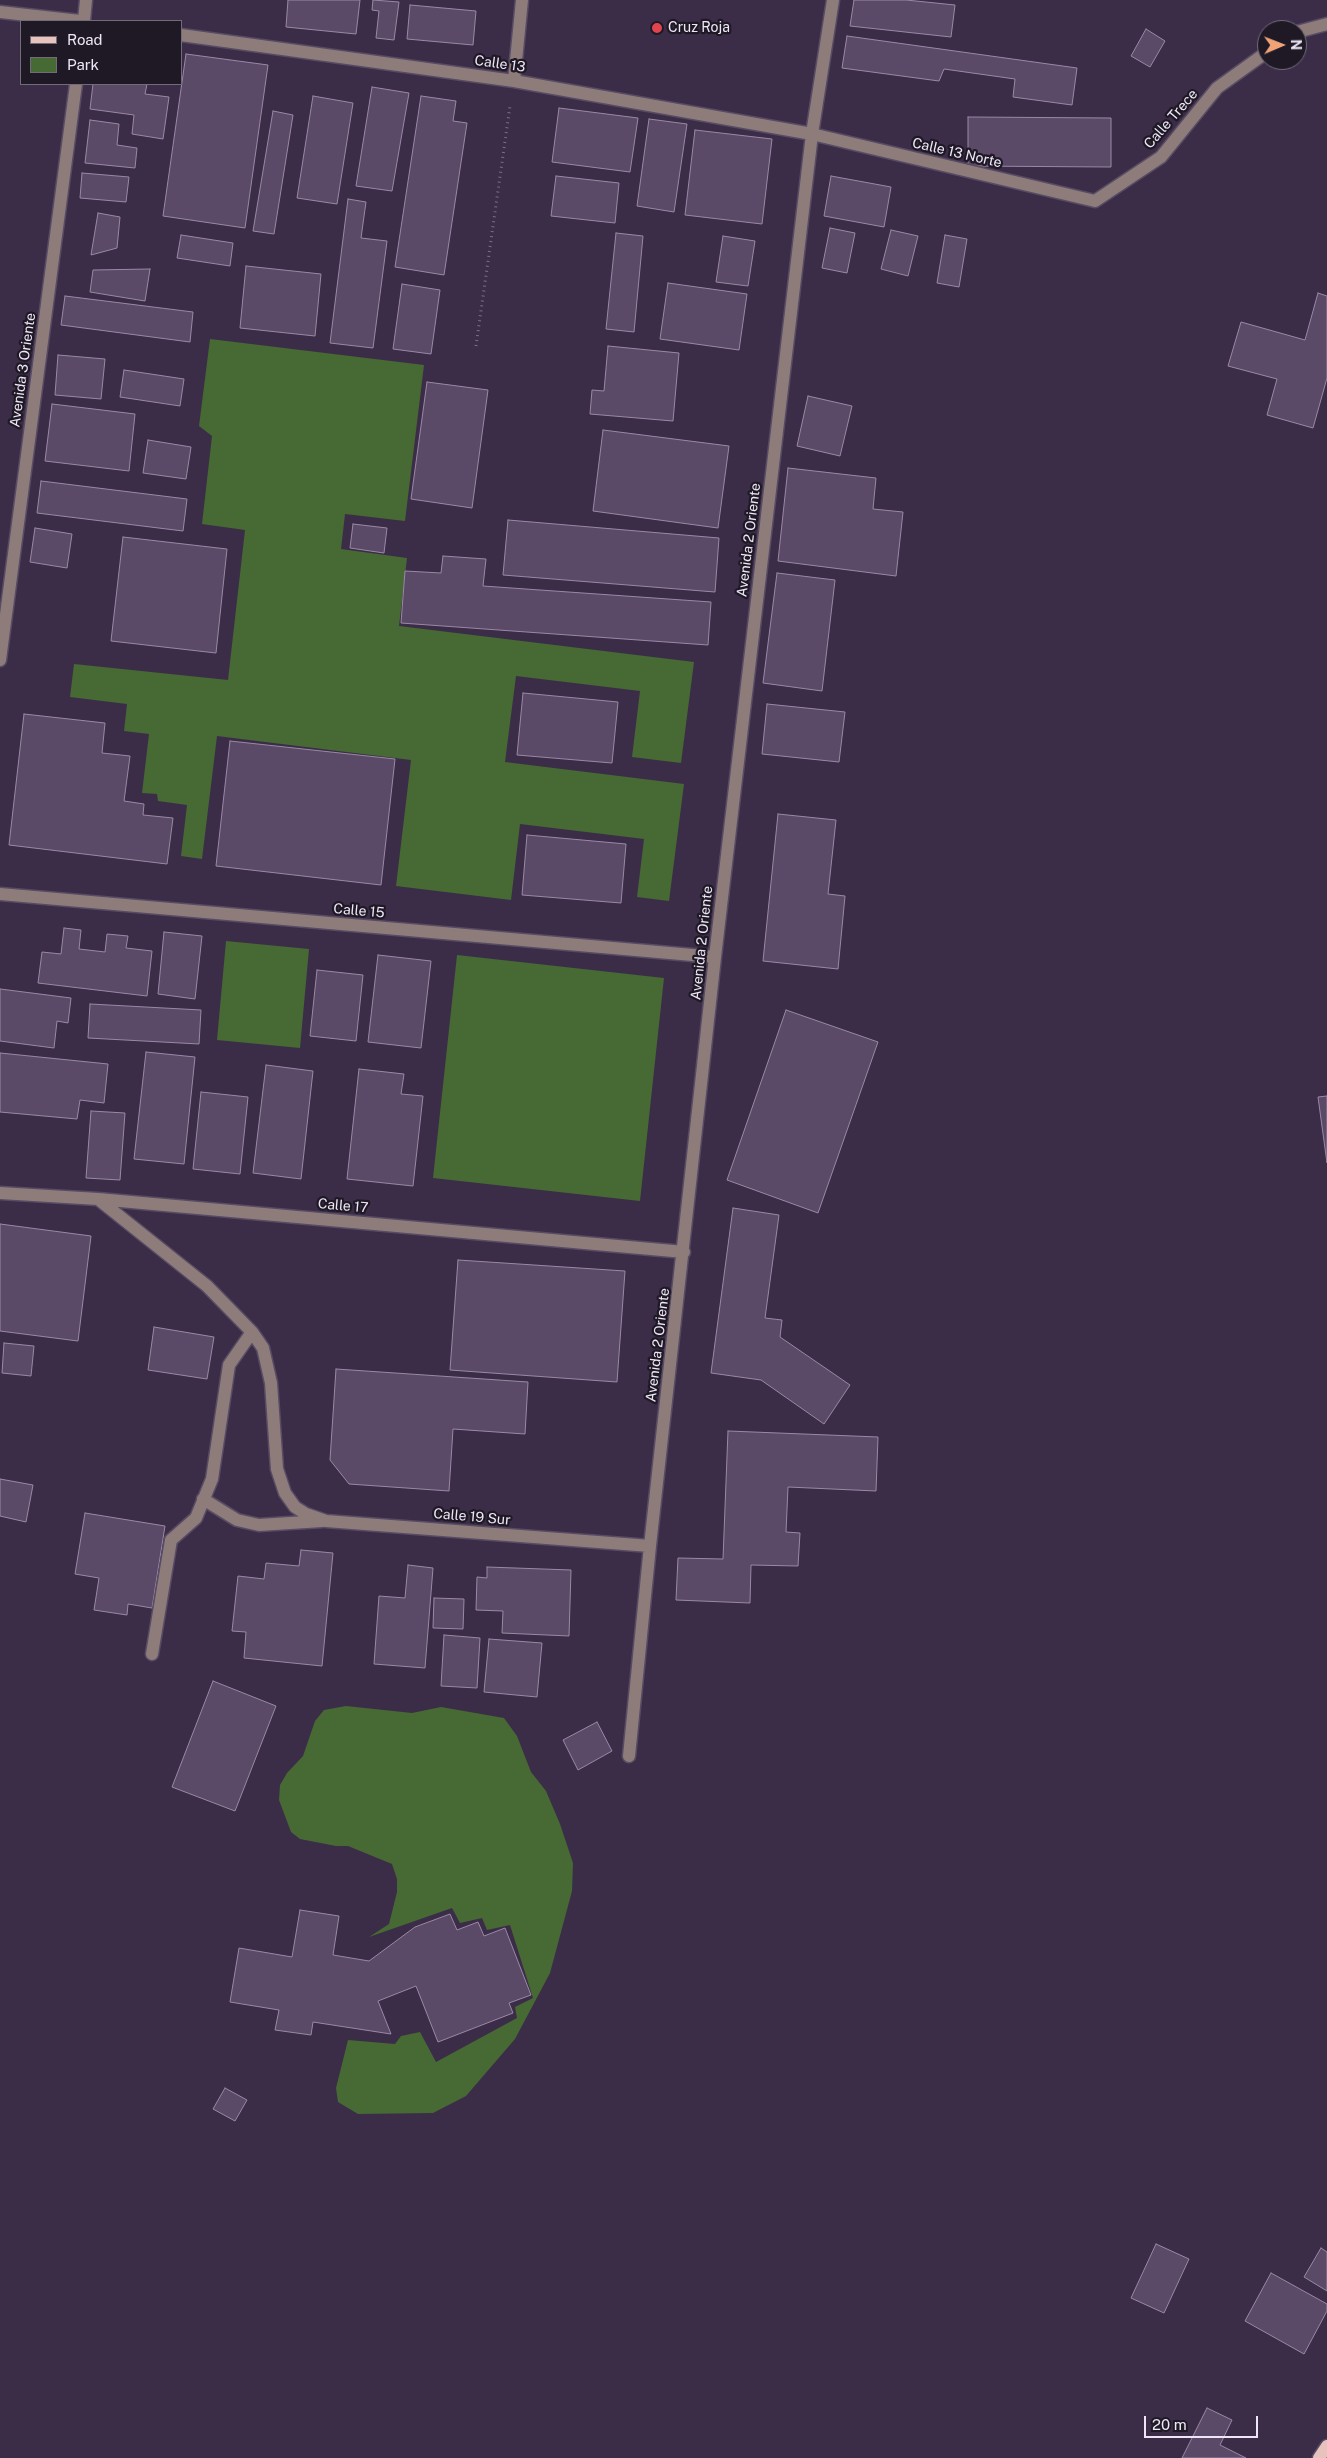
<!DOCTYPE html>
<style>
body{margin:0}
#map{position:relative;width:1327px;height:2458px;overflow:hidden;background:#3b2d48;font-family:"Public Sans",sans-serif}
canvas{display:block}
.legend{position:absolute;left:20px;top:20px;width:162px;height:65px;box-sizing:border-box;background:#1f1925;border:1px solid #726b79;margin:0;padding:6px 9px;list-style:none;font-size:15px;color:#eee6f7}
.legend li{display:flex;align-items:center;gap:10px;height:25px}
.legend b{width:25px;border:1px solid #726b79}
.north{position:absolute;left:1257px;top:20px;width:50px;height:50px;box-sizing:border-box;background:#1f1925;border:1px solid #726b79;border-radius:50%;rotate:89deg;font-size:14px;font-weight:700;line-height:20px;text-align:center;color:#eee6f7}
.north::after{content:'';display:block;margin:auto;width:18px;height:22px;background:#efa377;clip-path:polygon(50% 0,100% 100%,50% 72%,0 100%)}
.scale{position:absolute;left:1144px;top:2416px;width:114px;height:22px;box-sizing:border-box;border:2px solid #eee6f7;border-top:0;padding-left:6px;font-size:15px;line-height:18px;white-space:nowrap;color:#eee6f7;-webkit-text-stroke:4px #1f1925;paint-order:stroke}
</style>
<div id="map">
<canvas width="1327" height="2458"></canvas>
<ul class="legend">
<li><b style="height:6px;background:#e8c3be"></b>Road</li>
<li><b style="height:14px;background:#476934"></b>Park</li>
</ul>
<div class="north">N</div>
<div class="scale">20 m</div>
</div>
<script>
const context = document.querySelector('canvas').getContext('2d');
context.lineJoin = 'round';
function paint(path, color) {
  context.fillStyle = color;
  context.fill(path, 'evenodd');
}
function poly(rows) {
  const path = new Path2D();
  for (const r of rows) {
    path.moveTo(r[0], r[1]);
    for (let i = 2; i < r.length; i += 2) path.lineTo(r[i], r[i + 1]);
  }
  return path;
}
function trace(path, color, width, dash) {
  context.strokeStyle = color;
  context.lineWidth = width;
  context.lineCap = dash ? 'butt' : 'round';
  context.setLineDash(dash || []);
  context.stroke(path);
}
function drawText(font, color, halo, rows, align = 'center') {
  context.font = font + ' "Public Sans",sans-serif';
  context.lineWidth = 4.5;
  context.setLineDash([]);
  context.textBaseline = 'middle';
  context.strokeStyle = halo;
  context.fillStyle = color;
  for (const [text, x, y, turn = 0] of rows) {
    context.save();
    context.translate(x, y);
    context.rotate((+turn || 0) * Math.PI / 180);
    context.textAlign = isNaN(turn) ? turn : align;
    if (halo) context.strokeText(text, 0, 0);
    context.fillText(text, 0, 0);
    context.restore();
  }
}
paint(poly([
 [210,339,424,365,405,521,345,514,341,549,407,558,399,626,694,662,681,763,632,757,640,691,516,676,505,762,684,784,669,901,637,897,644,839,520,824,511,900,396,886,411,760,217,736,202,859,181,856,187,805,158,801,157,794,142,793,149,734,124,731,127,704,70,697,74,664,228,680,245,530,202,524,212,436,199,426],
 [226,941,309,949,300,1048,217,1040],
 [457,955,664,978,640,1201,433,1178],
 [346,1706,412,1713,441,1707,504,1718,517,1736,531,1772,546,1791,560,1824,573,1863,572,1891,550,1973,515,2039,466,2096,433,2113,358,2114,338,2102,336,2088,348,2040,395,2044,401,2036,420,2032,436,2062,517,2018,515,2007,533,1998,510,1925,487,1930,482,1918,460,1923,452,1908,369,1937,389,1924,397,1892,397,1879,392,1864,348,1846,336,1846,300,1839,291,1832,279,1800,280,1785,287,1773,303,1756,315,1721,324,1710]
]), '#476934');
const building = poly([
 [288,0,360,0,356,34,286,27,288,0],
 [373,0,399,2,394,40,376,38,379,11,372,10,373,0],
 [854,0,906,0,955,5,951,37,850,26,854,0],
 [410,5,476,11,473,45,407,39,410,5],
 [1146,29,1165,41,1150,67,1131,56,1146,29],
 [847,36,1077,68,1072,105,1013,97,1015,79,944,69,939,81,842,68,847,36],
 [186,54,268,65,245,228,163,216,186,54],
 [93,84,147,84,145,94,169,97,163,139,132,134,134,115,90,109,93,84],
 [372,87,409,93,392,191,356,186,372,87],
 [313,96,353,103,337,204,297,198,313,96],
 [421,96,456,101,453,121,467,123,444,275,395,267,421,96],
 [559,108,638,118,630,172,552,162,559,108],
 [273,111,293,115,274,234,253,231,273,111],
 [968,117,1111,118,1111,167,968,166,968,117],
 [649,119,687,124,674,212,637,206,649,119],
 [90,120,119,124,117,145,137,148,135,168,85,163,90,120],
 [695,130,772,139,762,224,685,215,695,130],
 [82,173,129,177,126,202,80,198,82,173],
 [556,176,619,183,615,223,551,216,556,176],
 [831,176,891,187,884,227,824,216,831,176],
 [348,199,366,202,361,238,387,241,373,348,330,343,348,199],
 [98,213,120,217,117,248,91,255,98,213],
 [830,228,855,233,847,273,822,268,830,228],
 [891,230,918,236,908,276,881,269,891,230],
 [616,233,643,236,634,332,606,329,616,233],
 [181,235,233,243,230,266,177,258,181,235],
 [945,235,967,239,959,287,937,283,945,235],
 [723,236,755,241,748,286,716,282,723,236],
 [246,266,321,274,315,336,240,328,246,266],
 [150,269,145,301,90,292,93,270,150,269],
 [668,283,747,294,739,350,660,339,668,283],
 [402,284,440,290,431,354,393,349,402,284],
 [1318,293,1327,296,1327,378,1313,428,1267,415,1277,379,1228,366,1241,322,1305,340,1318,293],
 [65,296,193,312,190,342,61,325,65,296],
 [608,346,679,353,673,421,590,414,592,390,604,391,608,346],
 [58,355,105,359,101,399,55,395,58,355],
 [124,370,184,379,180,406,120,397,124,370],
 [427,382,488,390,472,508,411,499,427,382],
 [808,396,852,406,840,456,797,446,808,396],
 [52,404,135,414,129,471,45,461,52,404],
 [603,430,729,446,718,528,593,511,603,430],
 [148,440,191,447,186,479,143,473,148,440],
 [788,468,876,478,873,509,903,512,896,576,778,561,788,468],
 [41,481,187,499,183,531,37,513,41,481],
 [508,520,719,538,715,592,503,575,508,520],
 [353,524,387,528,384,553,350,548,353,524],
 [35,528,72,534,67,568,30,562,35,528],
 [123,537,227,549,216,653,111,641,123,537],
 [443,556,486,559,483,586,711,602,708,645,401,623,405,571,441,573,443,556],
 [777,573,835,580,822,691,763,683,777,573],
 [523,693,618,702,612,763,517,755,523,693],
 [767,704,845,712,839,762,762,754,767,704],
 [24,714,105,723,102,753,130,756,124,801,144,804,143,815,173,818,167,864,9,845,24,714],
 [230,741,395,759,381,885,216,866,230,741],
 [778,814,836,820,828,894,845,896,838,969,763,961,778,814],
 [527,835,626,844,621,903,522,895,527,835],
 [64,928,81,930,79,949,105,952,107,934,128,936,126,948,152,951,147,996,38,983,42,952,61,954,64,928],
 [164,932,202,936,195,999,158,994,164,932],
 [378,955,431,961,421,1048,368,1042,378,955],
 [317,970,363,975,356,1041,310,1036,317,970],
 [0,989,71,998,68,1023,57,1021,54,1048,0,1041,0,989],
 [90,1004,201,1010,199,1044,88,1038,90,1004],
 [786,1010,878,1042,818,1213,727,1180,786,1010],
 [146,1052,195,1057,184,1164,134,1159,146,1052],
 [0,1053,108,1064,104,1103,80,1100,77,1119,0,1112,0,1053],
 [266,1065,313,1071,301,1179,253,1173,266,1065],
 [359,1069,404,1074,401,1094,423,1096,413,1186,347,1179,359,1069],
 [201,1092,248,1097,240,1174,193,1169,201,1092],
 [1327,1096,1327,1163,1318,1097,1327,1096],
 [91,1111,125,1113,120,1180,86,1178,91,1111],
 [733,1208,779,1215,765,1318,782,1320,780,1337,850,1385,824,1424,761,1380,711,1373,733,1208],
 [0,1224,91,1236,78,1341,0,1331,0,1224],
 [458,1260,625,1271,617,1382,450,1370,458,1260],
 [154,1327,214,1337,207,1379,148,1370,154,1327],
 [4,1343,34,1346,31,1376,2,1373,4,1343],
 [336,1369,528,1382,525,1434,453,1429,449,1491,349,1484,330,1460,336,1369],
 [728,1431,878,1437,876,1491,788,1487,786,1532,800,1533,798,1566,751,1565,750,1603,676,1600,678,1558,723,1559,728,1431],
 [0,1479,33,1485,26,1522,0,1516,0,1479],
 [85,1513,165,1526,152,1608,128,1604,127,1615,94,1610,99,1578,75,1574,85,1513],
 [301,1550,333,1553,322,1666,244,1658,246,1632,232,1631,238,1576,264,1579,266,1563,299,1566,301,1550],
 [408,1565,433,1568,425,1668,374,1664,379,1596,405,1598,408,1565],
 [487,1567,571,1570,569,1636,502,1633,503,1611,476,1610,477,1577,487,1578,487,1567],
 [434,1598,464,1599,463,1629,433,1628,434,1598],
 [444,1635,480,1638,477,1688,441,1686,444,1635],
 [489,1639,542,1643,537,1697,484,1692,489,1639],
 [213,1681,276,1706,235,1811,172,1787,213,1681],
 [597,1722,612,1751,578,1770,563,1740,597,1722],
 [300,1910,339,1916,333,1955,369,1961,415,1927,450,1914,457,1930,478,1922,484,1936,505,1928,531,1995,509,2003,513,2013,438,2042,416,1986,378,2001,391,2034,313,2022,311,2035,275,2030,279,2010,230,2002,239,1948,292,1957,300,1910],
 [225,2088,247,2100,235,2121,213,2109,225,2088],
 [1156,2244,1189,2259,1164,2313,1131,2298,1156,2244],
 [1321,2248,1327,2252,1327,2291,1304,2277,1321,2248],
 [1271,2273,1327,2304,1327,2311,1304,2354,1245,2321,1271,2273],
 [1207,2408,1232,2420,1220,2445,1246,2458,1182,2458,1207,2408]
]);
paint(building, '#5b4a67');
trace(building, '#9b88a7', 1);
const minor = poly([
 [0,12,80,21],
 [84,21,86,0],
 [1297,32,1327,24],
 [181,35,514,81,812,134,1095,201,1161,157,1217,88,1267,52],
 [514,81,522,0],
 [0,660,76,84],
 [0,894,715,957],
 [0,1193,98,1199,684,1252],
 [98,1199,207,1286,252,1332,263,1348,271,1383,277,1469,285,1493,295,1507,306,1514,326,1521,650,1546],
 [203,1499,237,1520,259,1525,322,1521],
 [152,1654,171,1540,196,1518,212,1479,229,1365,252,1332],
 [629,1756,650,1546,715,957,812,134,833,0]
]);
const major = poly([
 [1319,2458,1327,2446]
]);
trace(minor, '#584b64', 15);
trace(major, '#584b64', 15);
trace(poly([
 [476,346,510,106]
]), '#7b7087', 3, [1, 4]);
trace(minor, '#8e7c7a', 12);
trace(major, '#e8c3be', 12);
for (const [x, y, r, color] of [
 [657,28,6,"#e0444e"]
]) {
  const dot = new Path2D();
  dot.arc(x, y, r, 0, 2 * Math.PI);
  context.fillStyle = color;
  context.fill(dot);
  trace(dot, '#1f1925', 2);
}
drawText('14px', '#eee6f7', '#1f1925', [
 ["Cruz Roja",668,28]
], 'left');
drawText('14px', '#eee6f7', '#1f1925', [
 ["Calle 13",500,64,8],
 ["Calle Trece",1171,119,-49],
 ["Calle 13 Norte",957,153,13],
 ["Avenida 3 Oriente",23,370,-82],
 ["Avenida 2 Oriente",749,540,-83],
 ["Calle 15",359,911,5],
 ["Avenida 2 Oriente",702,943,-84],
 ["Calle 17",343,1206,5],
 ["Avenida 2 Oriente",658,1345,-83],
 ["Calle 19 Sur",472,1517,5]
]);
</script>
